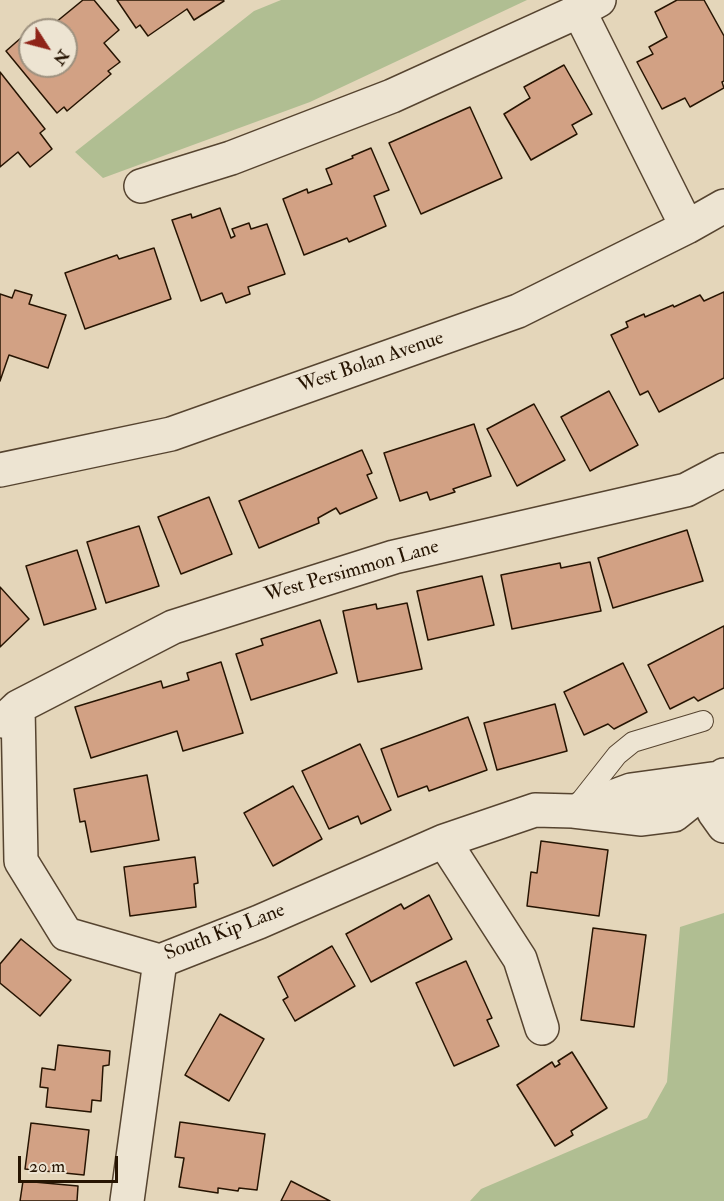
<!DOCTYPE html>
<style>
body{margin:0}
#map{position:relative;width:724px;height:1201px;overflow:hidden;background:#e4d6ba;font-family:"IM FELL Double Pica",serif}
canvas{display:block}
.north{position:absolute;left:18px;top:18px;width:60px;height:60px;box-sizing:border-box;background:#ede4d2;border:2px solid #9d917f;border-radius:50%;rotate:126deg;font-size:16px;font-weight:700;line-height:24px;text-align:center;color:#261402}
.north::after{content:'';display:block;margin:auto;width:21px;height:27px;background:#8f2418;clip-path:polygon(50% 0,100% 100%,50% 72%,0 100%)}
.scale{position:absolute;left:18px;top:1156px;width:100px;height:27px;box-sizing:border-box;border:3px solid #261402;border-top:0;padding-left:8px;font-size:18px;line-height:21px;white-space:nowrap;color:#261402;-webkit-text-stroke:4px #ede4d2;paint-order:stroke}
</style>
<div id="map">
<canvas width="724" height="1201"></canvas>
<div class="north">N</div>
<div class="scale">20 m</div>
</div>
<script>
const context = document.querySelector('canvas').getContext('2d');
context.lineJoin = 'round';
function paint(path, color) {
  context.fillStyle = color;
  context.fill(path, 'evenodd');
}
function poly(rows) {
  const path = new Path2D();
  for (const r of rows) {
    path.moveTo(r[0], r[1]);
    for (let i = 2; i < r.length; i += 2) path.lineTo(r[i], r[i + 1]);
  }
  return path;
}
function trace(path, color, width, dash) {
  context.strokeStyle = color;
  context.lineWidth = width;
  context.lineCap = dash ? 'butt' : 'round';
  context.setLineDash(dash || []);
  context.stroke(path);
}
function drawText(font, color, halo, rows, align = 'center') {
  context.font = font + ' "IM FELL Double Pica",serif';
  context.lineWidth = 5;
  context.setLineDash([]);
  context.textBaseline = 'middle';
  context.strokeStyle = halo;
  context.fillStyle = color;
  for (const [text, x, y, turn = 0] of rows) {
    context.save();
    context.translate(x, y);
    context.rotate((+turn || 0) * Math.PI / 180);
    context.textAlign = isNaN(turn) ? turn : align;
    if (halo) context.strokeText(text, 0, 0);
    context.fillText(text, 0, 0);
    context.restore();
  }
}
paint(poly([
 [281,0,527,0,310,102,103,178,75,152,254,11],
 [724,913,724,1201,470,1201,481,1189,647,1118,667,1082,680,927]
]), '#b0be92');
const building = poly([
 [83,0,94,0,119,30,104,43,120,62,108,71,111,74,67,111,64,107,57,113,6,51,30,30,30,66,66,66,66,30,30,30,43,20,50,27,83,0],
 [117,0,223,0,224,1,194,20,187,9,148,36,140,25,136,28,117,0],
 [677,0,704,0,724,36,724,81,722,82,724,88,690,107,685,98,662,109,637,62,653,54,649,47,667,37,655,12,677,0],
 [564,65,592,114,572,125,577,134,531,160,504,114,530,98,524,87,564,65],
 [0,72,45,129,40,133,52,149,30,167,18,152,0,167,0,72],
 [470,107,502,178,421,214,389,143,470,107],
 [371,148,389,190,374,196,386,226,349,242,347,238,304,255,283,199,307,189,308,193,332,184,326,169,353,158,352,156,371,148],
 [220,208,231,238,235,236,232,229,249,223,251,229,267,224,285,274,248,287,250,294,226,303,222,293,201,301,172,220,191,214,192,218,220,208],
 [154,248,171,299,85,329,65,273,117,255,119,259,154,248],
 [15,290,32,295,29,304,66,315,48,368,9,355,0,381,0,294,12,298,15,290],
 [724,292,724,378,659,412,648,391,640,395,611,335,628,327,626,322,644,314,645,317,673,305,674,307,700,295,704,301,724,292],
 [609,391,638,445,590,471,561,417,609,391],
 [534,404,565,460,517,486,487,429,534,404],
 [474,424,491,476,453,489,455,492,430,500,427,492,400,501,384,453,474,424],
 [362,450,372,473,367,475,377,498,340,514,336,508,318,518,319,523,259,548,239,501,362,450],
 [209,497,232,554,181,574,158,517,209,497],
 [139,526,159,586,106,603,87,542,139,526],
 [687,530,703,581,613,608,598,558,687,530],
 [77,550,96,609,44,625,26,566,77,550],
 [590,562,601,611,512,629,501,575,560,563,561,568,590,562],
 [482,576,494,625,428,640,417,591,482,576],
 [0,587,29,619,0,647,0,587],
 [407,603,422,669,358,682,343,611,376,604,377,609,407,603],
 [320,620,337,673,251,700,236,654,263,645,261,639,320,620],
 [724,626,724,688,698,701,694,697,670,709,648,665,724,626],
 [221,662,243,733,183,751,177,731,91,758,75,707,161,681,163,688,189,680,187,673,221,662],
 [623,663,647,712,614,729,608,724,584,735,564,692,623,663],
 [555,704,567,751,497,770,484,723,555,704],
 [468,717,487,770,429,791,427,786,398,797,381,749,468,717],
 [360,744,391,810,361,824,358,816,329,829,302,771,360,744],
 [147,775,159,840,91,852,85,821,80,822,74,789,147,775],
 [293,786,322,839,273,866,244,813,293,786],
 [541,841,608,850,599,916,527,906,531,872,537,873,541,841],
 [195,857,198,883,194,884,196,907,130,916,124,867,195,857],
 [429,895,452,939,371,982,346,934,401,904,404,909,429,895],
 [593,928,646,935,634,1027,581,1020,593,928],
 [21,939,71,980,40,1016,0,983,0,964,21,939],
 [332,946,355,986,295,1021,283,1000,288,997,278,977,332,946],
 [466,961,492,1018,487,1020,499,1046,454,1066,416,983,466,961],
 [220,1014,264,1039,229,1101,185,1075,220,1014],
 [58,1045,110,1051,109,1065,103,1066,101,1101,92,1100,91,1112,46,1107,48,1088,40,1087,42,1068,55,1070,58,1045],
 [572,1052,607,1108,571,1131,573,1135,555,1146,517,1085,552,1062,555,1067,560,1064,558,1061,572,1052],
 [180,1122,265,1134,257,1190,239,1188,238,1191,218,1188,218,1193,179,1187,184,1158,175,1157,180,1122],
 [31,1123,89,1130,84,1175,25,1169,31,1123],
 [23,1181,78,1186,77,1201,20,1201,23,1181],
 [291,1181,330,1201,281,1201,291,1181]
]);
paint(building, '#d2a184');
trace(building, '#261402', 1.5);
const lane = poly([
 [576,807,617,755,633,742,703,721]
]);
const street = poly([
 [579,11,687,227],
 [141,186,231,158,392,96,579,11,599,0],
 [0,470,171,434,518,311,687,227,724,206],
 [18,707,21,861,66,934,160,961,259,922,444,841,535,810,573,811,642,819,674,815,720,778],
 [3,721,18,707,173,627,394,557,686,490,724,470],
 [724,775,720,778,714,793,714,812,724,826],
 [580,809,631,790,719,778],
 [444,841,520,959,542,1028],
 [127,1201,160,961]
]);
trace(lane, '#564430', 22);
trace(street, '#564430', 36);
trace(lane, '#ede4d2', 20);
trace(street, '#ede4d2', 33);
drawText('20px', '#261402', '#ede4d2', [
 ["West Bolan Avenue",371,363,-19],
 ["West Persimmon Lane",352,572,-16],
 ["South Kip Lane",225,933,-21]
]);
</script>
